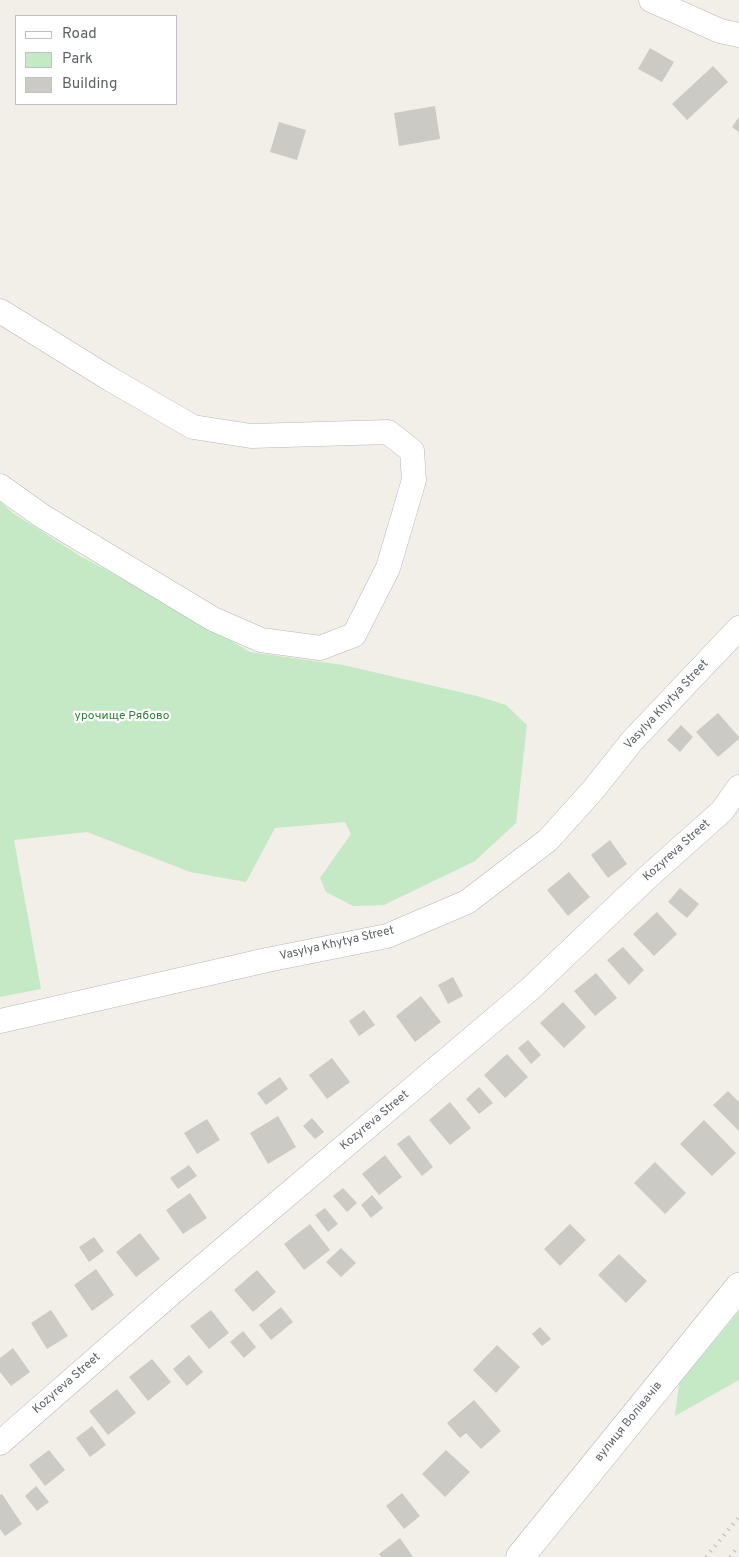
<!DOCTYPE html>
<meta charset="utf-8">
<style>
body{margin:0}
#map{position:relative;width:739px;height:1557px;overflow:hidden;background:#f1efe8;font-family:Overpass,sans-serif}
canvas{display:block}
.legend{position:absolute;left:15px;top:15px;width:162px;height:90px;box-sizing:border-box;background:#fff;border:1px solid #bfc1c3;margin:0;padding:6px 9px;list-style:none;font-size:15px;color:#5f6368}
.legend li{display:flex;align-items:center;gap:10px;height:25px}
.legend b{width:25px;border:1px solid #bfc1c3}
</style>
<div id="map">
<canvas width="739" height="1557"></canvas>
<ul class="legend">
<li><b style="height:6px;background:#fff"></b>Road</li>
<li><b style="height:14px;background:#c5e8c5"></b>Park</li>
<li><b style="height:14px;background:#cccac5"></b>Building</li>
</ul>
</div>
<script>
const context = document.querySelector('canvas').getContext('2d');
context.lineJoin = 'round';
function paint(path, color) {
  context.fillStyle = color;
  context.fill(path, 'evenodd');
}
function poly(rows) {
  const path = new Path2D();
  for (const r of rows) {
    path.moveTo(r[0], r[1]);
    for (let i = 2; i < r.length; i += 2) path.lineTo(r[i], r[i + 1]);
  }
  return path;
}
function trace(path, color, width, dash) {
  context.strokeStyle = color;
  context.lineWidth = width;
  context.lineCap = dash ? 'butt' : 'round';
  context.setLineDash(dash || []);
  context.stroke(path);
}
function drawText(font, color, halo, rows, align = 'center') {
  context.font = font + ' Overpass,sans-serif';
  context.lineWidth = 4.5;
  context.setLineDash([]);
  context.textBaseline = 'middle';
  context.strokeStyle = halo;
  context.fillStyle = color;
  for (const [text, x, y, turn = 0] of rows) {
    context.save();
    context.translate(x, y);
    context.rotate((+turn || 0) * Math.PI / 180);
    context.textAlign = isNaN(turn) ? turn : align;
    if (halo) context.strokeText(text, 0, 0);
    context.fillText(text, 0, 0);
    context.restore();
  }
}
paint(poly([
 [0,501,13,513,80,556,159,598,250,652,343,665,477,696,506,705,527,725,516,823,475,861,384,905,353,906,326,892,320,878,351,834,345,822,275,828,246,882,190,872,87,832,14,840,41,989,0,997],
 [739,1311,739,1380,675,1416,679,1383]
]), '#c5e8c5');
paint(poly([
 [650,48,674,62,662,82,638,69],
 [713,66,728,82,687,120,672,104],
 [435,106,440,139,399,146,394,113],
 [739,117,739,132,732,127],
 [279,122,306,130,297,160,270,152],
 [718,713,739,737,739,739,718,757,696,732],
 [681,725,693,737,680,752,667,740],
 [610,840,627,864,608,878,591,855],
 [569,872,590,897,568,916,547,890],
 [680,888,699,904,687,918,668,902],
 [657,912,677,934,654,956,633,934],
 [623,947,644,970,629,985,607,960],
 [596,973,617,998,595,1016,574,991],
 [453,977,463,996,448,1004,438,985],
 [421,996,441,1022,415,1042,396,1016],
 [563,1002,586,1027,564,1048,540,1023],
 [364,1010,375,1025,359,1036,349,1021],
 [528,1040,541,1055,531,1064,518,1048],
 [507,1054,528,1077,505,1098,484,1075],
 [332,1058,350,1082,327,1099,309,1075],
 [280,1077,288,1089,266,1105,257,1093],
 [479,1087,493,1103,479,1114,466,1099],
 [728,1091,739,1102,739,1131,713,1105],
 [450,1102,471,1128,450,1145,429,1120],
 [278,1116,296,1147,268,1164,250,1133],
 [312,1118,324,1132,315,1139,303,1126],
 [207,1119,220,1140,197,1154,184,1133],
 [704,1120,736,1153,712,1176,680,1144],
 [409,1135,433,1167,422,1176,397,1144],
 [385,1155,402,1177,379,1195,362,1174],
 [655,1162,686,1193,665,1214,634,1183],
 [189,1165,197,1176,178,1189,170,1178],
 [343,1188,357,1203,347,1212,333,1196],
 [190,1193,207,1218,183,1234,166,1210],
 [372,1195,383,1208,371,1218,361,1205],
 [325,1208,338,1224,328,1232,315,1215],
 [310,1224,330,1250,304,1270,284,1244],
 [570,1224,586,1240,560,1266,544,1249],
 [140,1233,160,1259,136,1277,116,1252],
 [94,1237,104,1251,89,1262,79,1247],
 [341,1248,356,1263,341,1277,326,1262],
 [619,1254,647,1281,626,1303,598,1275],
 [96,1269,114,1295,92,1311,74,1285],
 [257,1270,276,1292,253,1312,234,1290],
 [281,1307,293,1322,271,1340,259,1325],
 [51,1310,68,1336,47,1349,31,1323],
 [211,1310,229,1333,209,1349,190,1326],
 [540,1327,551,1339,542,1346,532,1334],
 [243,1331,256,1347,244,1358,230,1342],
 [497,1345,520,1367,496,1393,473,1370],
 [13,1348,30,1372,11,1386,0,1372,0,1358],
 [189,1355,203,1372,187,1386,173,1369],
 [152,1359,171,1382,148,1401,129,1377],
 [117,1389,136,1413,108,1435,89,1411],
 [474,1400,501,1431,481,1449,466,1433,460,1438,447,1423],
 [92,1426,106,1445,90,1457,76,1438],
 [49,1450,65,1470,45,1486,29,1465],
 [446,1450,470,1472,445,1497,422,1474],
 [36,1486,49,1502,37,1511,25,1496],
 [402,1493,420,1516,404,1529,386,1506],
 [2,1494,22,1524,5,1536,0,1529,0,1495],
 [400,1538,413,1557,381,1557,379,1554]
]), '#cccac5');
const minor = poly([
 [651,0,720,31,739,35],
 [0,311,110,379,193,427,251,436,388,432,412,451,414,480,388,568,354,635,320,648,261,640,213,619,42,516,0,486],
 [0,1021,267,960,387,936,467,902,548,840,593,790,632,741,739,628],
 [0,1443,175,1290,529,990,649,876,722,811,739,787]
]);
const tertiary = poly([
 [520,1557,739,1287]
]);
trace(minor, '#b5b8bc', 25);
trace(tertiary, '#b5b8bc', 29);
trace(minor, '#fff', 24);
trace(tertiary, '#fff', 28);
trace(poly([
 [706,1557,739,1517],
 [730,1557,739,1546]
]), '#b6b7b8', 4, [1, 6]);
drawText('12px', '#5f6368', '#fff', [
 ["Vasylya Khytya Street",667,705,-47],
 ["Kozyreva Street",677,851,-42],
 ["Vasylya Khytya Street",337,944,-13],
 ["Kozyreva Street",375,1121,-40],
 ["Kozyreva Street",67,1384,-41],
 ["вулиця Волівачів",629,1422,-51]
]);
drawText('12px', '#348238', '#fff', [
 ["урочище Рябово",122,717]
]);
</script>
